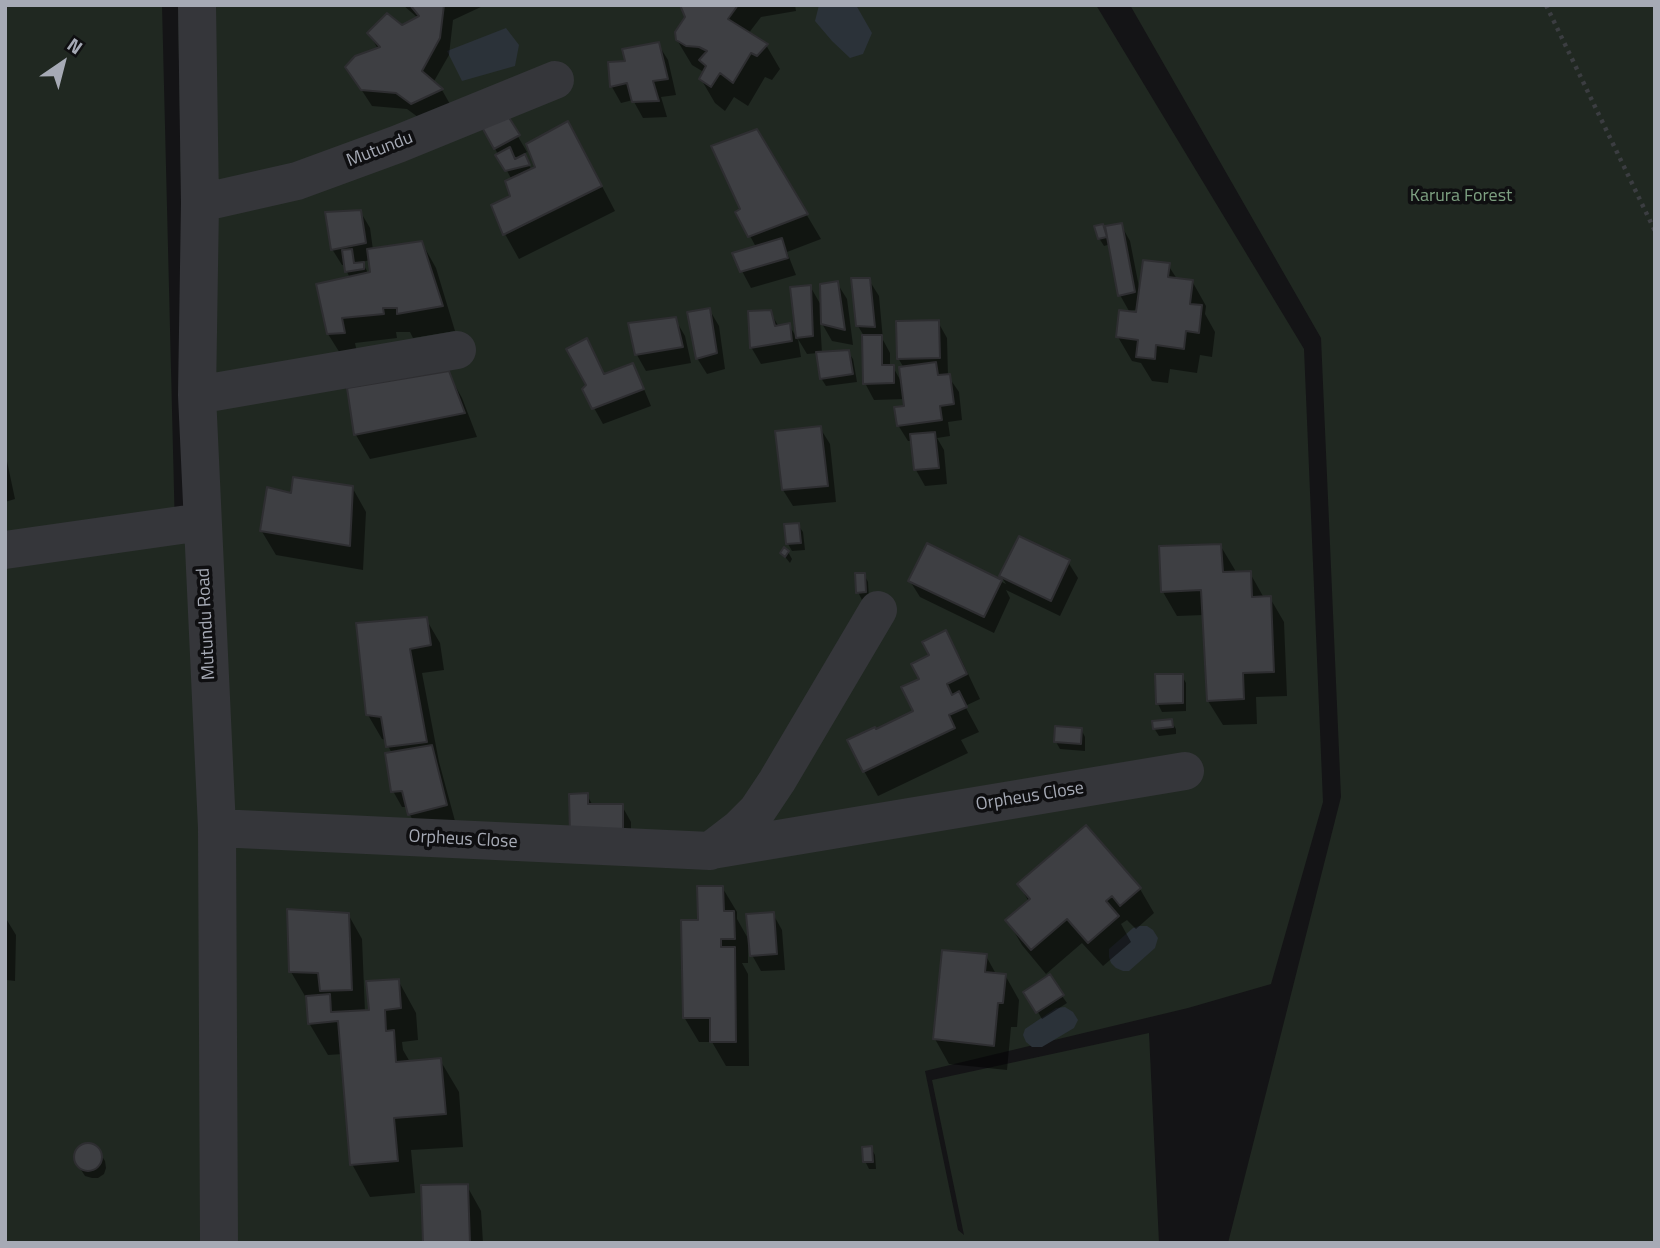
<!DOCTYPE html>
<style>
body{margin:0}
#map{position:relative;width:1660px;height:1248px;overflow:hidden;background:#141416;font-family:"Titillium Web",sans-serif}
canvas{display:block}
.frame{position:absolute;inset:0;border:7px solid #a6aab5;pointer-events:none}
.north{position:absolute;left:28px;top:28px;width:70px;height:70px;-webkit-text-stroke:5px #0f0f11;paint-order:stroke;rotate:35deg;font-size:19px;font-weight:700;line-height:28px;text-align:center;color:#a6aab5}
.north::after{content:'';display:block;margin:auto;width:24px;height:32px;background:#a6aab5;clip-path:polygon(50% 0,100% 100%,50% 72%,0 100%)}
</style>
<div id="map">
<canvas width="1660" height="1248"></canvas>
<div class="frame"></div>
<div class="north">N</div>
</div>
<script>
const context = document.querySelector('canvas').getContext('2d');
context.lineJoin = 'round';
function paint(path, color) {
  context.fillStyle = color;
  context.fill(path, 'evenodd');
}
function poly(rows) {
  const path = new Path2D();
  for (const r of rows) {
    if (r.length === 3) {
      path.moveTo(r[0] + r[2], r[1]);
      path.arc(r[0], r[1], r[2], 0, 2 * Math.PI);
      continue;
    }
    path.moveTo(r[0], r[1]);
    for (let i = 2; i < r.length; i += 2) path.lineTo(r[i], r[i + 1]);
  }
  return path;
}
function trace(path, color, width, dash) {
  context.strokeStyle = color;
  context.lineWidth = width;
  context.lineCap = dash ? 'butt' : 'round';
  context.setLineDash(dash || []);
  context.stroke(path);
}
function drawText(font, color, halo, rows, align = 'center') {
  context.font = font + ' "Titillium Web",sans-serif';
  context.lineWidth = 7;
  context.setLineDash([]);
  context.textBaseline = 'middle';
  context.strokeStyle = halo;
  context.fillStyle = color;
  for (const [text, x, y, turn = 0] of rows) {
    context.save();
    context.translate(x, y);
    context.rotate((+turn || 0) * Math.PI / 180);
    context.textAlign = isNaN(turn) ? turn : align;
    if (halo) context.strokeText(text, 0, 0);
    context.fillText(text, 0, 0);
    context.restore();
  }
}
paint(poly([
 [5,5,162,5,175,531,187,538,178,5,1096,5,1304,349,1323,802,1271,984,1188,1008,925,1071,958,1230,964,1235,932,1080,1149,1033,1159,1243,5,1243],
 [1130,5,1655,5,1655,1243,1228,1243,1341,797,1321,338]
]), '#202821');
paint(poly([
 [819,5,856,5,872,33,863,54,850,58,832,41,815,21],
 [506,28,519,45,515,66,462,81,447,51],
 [1139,926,1147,926,1153,930,1158,938,1155,948,1129,971,1123,971,1116,968,1111,963,1109,957,1109,949,1133,928],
 [1065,1007,1073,1012,1078,1020,1074,1028,1042,1047,1032,1047,1026,1042,1023,1035,1025,1029,1056,1008]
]), '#2b3239');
paint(poly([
 [403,5,483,6,453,20,449,55,433,83,442,90,451,106,422,120,407,109,372,106,357,83,378,49,369,33,401,27,418,18],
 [682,5,795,5,796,11,761,17,748,34,766,45,780,69,772,80,765,77,748,106,734,97,725,111,715,103,701,79,706,71,702,71,692,65,677,40,687,17],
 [658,44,668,60,676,95,661,97,667,117,643,118,633,100,621,103,612,87,610,64,628,62],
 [503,111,527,152,523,154,532,171,582,148,615,211,519,259,505,234,493,206,512,197,512,180,480,121],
 [757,131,821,239,787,252,796,275,751,288,742,271,756,247,737,212,743,210],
 [360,211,370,228,373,250,422,243,436,268,455,331,413,338,410,332,396,332,397,338,355,343,358,357,343,358,328,334,350,278,347,272,346,265,342,265,332,249],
 [370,260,372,274,367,275,367,271,362,262],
 [1121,225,1130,241,1140,292,1168,265,1177,279,1192,281,1206,306,1205,314,1215,332,1212,357,1200,355,1197,373,1170,369,1168,383,1152,381,1141,363,1132,361,1118,337,1138,314,1139,309,1129,311,1120,295,1111,244,1104,246,1099,238,1102,226,1109,238],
 [869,280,879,296,883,340,890,353,890,367,893,367,903,385,904,368,898,358,938,322,947,338,948,376,959,392,962,420,948,422,950,436,937,438,944,450,947,484,925,486,916,470,913,441,908,441,898,425,906,407,905,399,874,400,865,383,864,336,858,326],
 [837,283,847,299,853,345,832,341,820,320,822,353,848,352,853,359,857,382,826,386,821,378,818,353,807,354,798,339,801,357,761,364,751,347,770,312,779,327,789,325,798,340,792,288,810,286,822,307],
 [709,309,719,326,725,369,707,374,697,358],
 [675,319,685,336,691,363,646,371,637,355],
 [632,365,641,382,651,406,603,424,584,390,604,376],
 [448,373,462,398,477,437,370,459,356,435,349,390],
 [820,428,830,444,836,502,793,506,783,490,777,432],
 [5,452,15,499,5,502],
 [352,487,366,512,363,570,276,555,261,530],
 [798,525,803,532,805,550,792,551,788,544],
 [1220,545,1235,570,1235,573,1250,573,1264,598,1270,598,1284,622,1287,696,1256,697,1257,724,1223,725,1208,701,1204,615,1177,616,1163,592],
 [928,546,1006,584,1001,576,1068,562,1078,578,1060,616,1006,590,1010,598,994,633,920,597,910,581],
 [788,552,792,559,790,563,782,553],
 [864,574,868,582,869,599,862,600,858,592],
 [426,619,440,643,444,670,422,673,439,762,455,821,419,831,410,815,408,807,402,807,393,791,392,753,388,746,387,740,382,739,368,715],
 [946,633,960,657,980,699,965,706,979,732,961,740,968,753,878,796,864,771,875,731,915,712,921,680,931,656],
 [1157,676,1182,676,1186,683,1186,711,1162,712,1158,704],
 [1171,721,1176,729,1176,734,1159,736,1154,728],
 [1081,729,1085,737,1085,751,1060,749,1056,742],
 [571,795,587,795,593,806,622,806,631,822,631,851],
 [1019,884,1140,889,1154,913,1136,929,1127,920,1121,924,1131,942,1103,966,1082,943,1046,974,1022,945,1008,921,1029,902],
 [722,887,737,912,737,919,750,942,748,942,748,963,742,963,748,974,749,1066,726,1066,712,1042,699,1042,684,1017,700,922],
 [348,914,362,939,365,1012,371,1011,398,980,416,1013,418,1040,402,1042,403,1050,410,1062,440,1060,459,1092,463,1147,411,1150,415,1193,370,1197,352,1164,343,1054,328,1055,309,1023,308,996,305,996,291,972],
 [773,914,782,930,785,970,761,971,752,955],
 [5,917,16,935,15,981,7,980,5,996],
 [986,956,996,974,1005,975,1019,1000,1017,1027,1011,1027,1007,1070,949,1064,935,1039],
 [1026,992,1062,996,1067,1003,1042,1019],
 [90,1144,96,1147,105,1161,106,1168,104,1174,98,1178,92,1178,85,1176,76,1162,75,1155,78,1149,83,1145],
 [871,1148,875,1155,876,1169,869,1169,865,1161],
 [467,1186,481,1211,483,1243,425,1243]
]), '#0007');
const building = poly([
 [410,5,444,5,440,38,422,71,443,89,411,104,396,93,361,90,345,67,355,56,380,47,367,33,387,13,402,25,419,16,410,5],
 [680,5,738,5,728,19,768,44,757,56,751,53,733,83,720,73,711,87,699,79,706,66,699,60,707,51,699,47,686,46,676,40,675,32,685,17,680,5],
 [659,42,668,79,653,81,659,101,632,102,627,83,610,87,608,62,625,61,622,49,659,42],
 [503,108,520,135,494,149,478,120,503,108],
 [568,121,602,186,503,235,491,205,510,196,505,181,535,167,526,144,568,121],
 [757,129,808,214,748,237,735,212,740,209,711,146,757,129],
 [510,147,515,159,525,154,530,165,505,171,495,155,510,147],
 [361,210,366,243,331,250,325,212,361,210],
 [1122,223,1135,292,1118,296,1105,226,1122,223],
 [1103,224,1107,237,1098,239,1094,226,1103,224],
 [782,238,788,258,740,272,732,253,782,238],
 [422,241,443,306,397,314,397,308,383,308,384,314,342,318,345,333,327,334,316,284,370,272,367,249,422,241],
 [352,249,354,263,364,262,364,269,345,272,342,250,352,249],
 [1143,260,1170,263,1168,277,1193,280,1190,304,1202,305,1199,333,1186,331,1184,349,1156,345,1155,359,1136,357,1138,340,1116,337,1119,310,1136,312,1143,260],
 [851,278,870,278,875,327,856,326,851,278],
 [838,281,845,330,821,324,820,284,838,281],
 [811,285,813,336,796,338,790,287,811,285],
 [710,308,717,353,696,359,687,312,710,308],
 [771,310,775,326,790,323,792,341,750,348,748,311,771,310],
 [676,317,683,347,635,355,628,323,676,317],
 [939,320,940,358,897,359,896,321,939,320],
 [862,335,882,335,882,365,894,365,894,383,863,384,862,335],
 [587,338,604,374,633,363,644,389,592,409,582,389,586,385,566,349,587,338],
 [849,350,853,374,820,379,816,352,849,350],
 [936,362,938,375,950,374,954,404,940,406,942,420,897,426,894,407,904,406,899,367,936,362],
 [449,371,465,413,354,435,347,388,449,371],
 [821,426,828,486,782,490,775,431,821,426],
 [935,432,939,468,914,470,910,434,935,432],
 [293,477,353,486,350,546,260,531,267,487,291,493,293,477],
 [799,523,801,543,786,544,784,524,799,523],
 [1019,536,1070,560,1051,601,999,576,1019,536],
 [927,543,1002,580,984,617,908,581,927,543],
 [1221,544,1223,572,1251,571,1252,597,1271,596,1274,672,1243,673,1244,699,1207,701,1201,590,1161,592,1159,546,1221,544],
 [784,547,789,551,785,557,780,553,784,547],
 [855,573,865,573,866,592,856,593,855,573],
 [427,617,431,645,410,649,427,742,386,747,381,717,366,715,356,623,427,617],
 [946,630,967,674,947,684,952,695,959,691,967,707,949,715,955,728,863,772,847,740,875,727,876,729,913,711,901,687,919,679,911,664,929,655,922,642,946,630],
 [1155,674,1183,674,1183,703,1156,704,1155,674],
 [1172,719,1173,727,1153,729,1152,721,1172,719],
 [1055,726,1082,728,1081,744,1054,742,1055,726],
 [432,745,447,805,408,815,402,791,391,792,385,753,432,745],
 [588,793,588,804,623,804,623,835,570,835,569,794,588,793],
 [1086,825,1141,888,1120,906,1112,896,1106,901,1119,916,1088,943,1067,919,1031,950,1005,920,1030,899,1017,884,1086,825],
 [697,886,723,886,724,911,734,911,735,939,721,939,721,947,735,947,736,1042,710,1042,710,1018,683,1018,681,920,698,920,697,886],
 [287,909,349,913,352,990,320,991,318,973,289,972,287,909],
 [774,912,777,954,750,956,746,914,774,912],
 [942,950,987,954,985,972,1006,974,1003,1003,998,1003,994,1046,933,1039,942,950],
 [1050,974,1064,995,1036,1013,1023,992,1050,974],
 [399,979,401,1008,385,1010,386,1031,394,1030,396,1062,441,1058,446,1114,394,1118,398,1161,350,1165,338,1021,308,1024,306,996,330,994,331,1012,369,1010,366,981,399,979],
 [88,1157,14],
 [872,1146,873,1162,863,1162,862,1147,872,1146],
 [468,1184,470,1243,423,1243,421,1185,468,1184]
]);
paint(building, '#3e3f43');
trace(building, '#2e2e31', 2);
trace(poly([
 [1546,5,1655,231]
]), '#3b3d41', 4.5, [3.5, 5]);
trace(poly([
 [197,5,200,203,197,395,217,828,219,1243],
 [200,203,297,181,398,144,555,80],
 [197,395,457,350],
 [5,550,202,522],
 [217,828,710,851,740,828,757,811,777,781,878,610],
 [712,850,1185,771]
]), '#35363a', 38);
drawText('18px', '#a6aab5', '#0f0f11', [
 ["Mutundu",380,150,-21],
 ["Mutundu Road",207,624,-93],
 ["Orpheus Close",1030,797,-9],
 ["Orpheus Close",463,840,3]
]);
drawText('18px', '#7da081', '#0f0f11', [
 ["Karura Forest",1461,197]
]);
</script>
